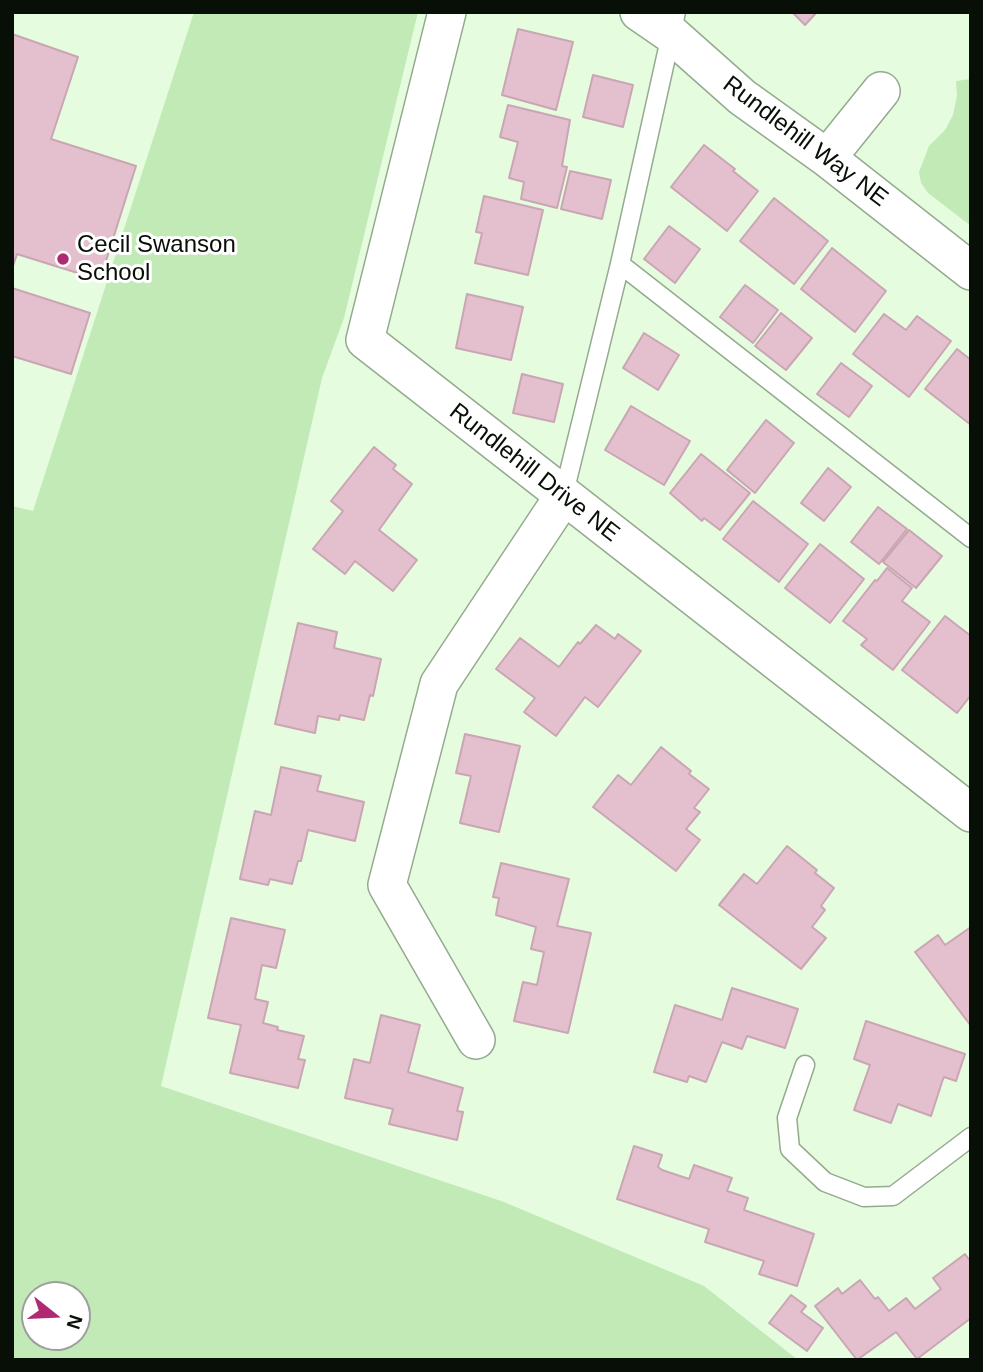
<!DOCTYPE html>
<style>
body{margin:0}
#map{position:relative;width:983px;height:1372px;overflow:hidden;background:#e5fcdf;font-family:Helvetica,sans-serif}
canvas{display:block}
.frame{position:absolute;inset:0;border:14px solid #080f06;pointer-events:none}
.north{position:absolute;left:21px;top:1281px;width:70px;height:70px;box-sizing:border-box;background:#fff;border:2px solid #9c9f9b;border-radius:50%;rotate:108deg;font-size:19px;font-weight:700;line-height:28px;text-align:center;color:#080f06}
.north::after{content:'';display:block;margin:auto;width:24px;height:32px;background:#af2a70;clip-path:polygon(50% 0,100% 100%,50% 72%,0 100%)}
</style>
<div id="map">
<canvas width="983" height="1372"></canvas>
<div class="frame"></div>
<div class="north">N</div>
</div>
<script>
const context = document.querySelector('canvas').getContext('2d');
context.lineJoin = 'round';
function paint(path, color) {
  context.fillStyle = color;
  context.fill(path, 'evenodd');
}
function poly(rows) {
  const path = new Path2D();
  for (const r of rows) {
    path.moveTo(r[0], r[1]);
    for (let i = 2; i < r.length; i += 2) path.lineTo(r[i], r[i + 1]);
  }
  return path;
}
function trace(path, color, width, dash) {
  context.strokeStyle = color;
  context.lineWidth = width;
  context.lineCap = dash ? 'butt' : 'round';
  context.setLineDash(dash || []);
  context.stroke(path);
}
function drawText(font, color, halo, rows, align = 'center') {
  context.font = font + ' Helvetica,sans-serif';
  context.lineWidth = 6;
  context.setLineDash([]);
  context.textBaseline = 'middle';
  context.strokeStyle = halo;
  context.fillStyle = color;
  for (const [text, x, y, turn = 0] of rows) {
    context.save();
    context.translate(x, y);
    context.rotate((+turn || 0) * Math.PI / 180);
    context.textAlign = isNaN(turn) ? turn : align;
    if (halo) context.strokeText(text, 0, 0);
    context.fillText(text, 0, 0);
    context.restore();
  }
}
paint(poly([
 [194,12,418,12,344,318,322,378,161,1086,504,1202,704,1286,798,1360,12,1360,12,506,33,511],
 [77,1295,77,1337,35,1337,35,1295],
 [971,79,971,226,928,193,921,183,919,172,929,146,945,130,953,115,957,96,956,81]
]), '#c1eab7');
const building = poly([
 [792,12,817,12,805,25,792,12],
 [518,29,573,42,556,110,502,95,518,29],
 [12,34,78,57,51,139,136,166,100,280,17,254,12,269,12,34],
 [593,75,633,85,623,127,583,117,593,75],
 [508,105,570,120,562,166,567,167,557,208,521,199,524,182,509,178,518,142,500,137,508,105],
 [704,145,735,169,733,171,758,191,727,231,671,187,704,145],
 [570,171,611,180,602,219,561,209,570,171],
 [484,196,543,210,528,275,475,263,482,233,476,232,484,196],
 [774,198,828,241,794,284,740,241,774,198],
 [669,226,700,249,675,283,644,259,669,226],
 [832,248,886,291,855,332,801,289,832,248],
 [745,285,778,310,753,343,720,317,745,285],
 [12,288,90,313,71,374,12,356,12,288],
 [467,294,523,307,511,360,456,348,467,294],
 [781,313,812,338,786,370,755,346,781,313],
 [884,314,906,330,917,316,951,341,909,397,853,354,884,314],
 [644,333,679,355,658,390,623,368,644,333],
 [957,349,971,360,971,425,925,389,957,349],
 [841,363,872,386,849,417,817,394,841,363],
 [522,374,563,384,554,422,513,413,522,374],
 [631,406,690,441,664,485,605,450,631,406],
 [766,420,794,443,755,493,727,470,766,420],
 [374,447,396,465,393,469,412,484,379,530,417,560,393,591,355,561,345,574,313,549,343,511,331,501,374,447],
 [701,454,750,493,720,530,704,518,702,521,670,493,701,454],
 [828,468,851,487,824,521,801,503,828,468],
 [753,501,808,544,779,582,723,539,753,501],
 [878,507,907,529,879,564,851,542,878,507],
 [909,530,942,556,916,588,883,562,909,530],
 [820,544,864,579,830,623,785,588,820,544],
 [887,568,912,588,902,601,930,622,893,670,861,645,867,639,843,621,875,580,877,581,887,568],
 [945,616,971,636,971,695,957,713,902,670,945,616],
 [298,623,337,632,334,648,381,659,373,696,370,695,364,720,340,715,339,720,318,716,315,733,275,724,298,623],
 [596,625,615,639,618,634,641,651,598,707,585,697,556,736,524,712,535,698,496,669,520,638,559,667,578,642,580,644,596,625],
 [465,734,520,746,499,832,460,823,471,776,456,773,465,734],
 [661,747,691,771,689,774,709,789,694,808,700,812,686,829,700,840,676,871,593,807,618,775,631,785,661,747],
 [281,767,321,776,317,791,364,802,355,841,308,830,301,861,298,861,292,884,270,879,268,885,240,879,255,811,271,815,281,767],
 [787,846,817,870,815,873,834,888,821,906,825,910,812,927,826,938,801,969,719,905,744,874,757,884,787,846],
 [501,863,569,879,557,926,591,933,568,1033,514,1021,523,982,537,985,544,952,531,949,536,927,496,915,499,898,493,897,501,863],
 [231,918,285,930,276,968,262,965,255,999,268,1002,263,1023,278,1027,277,1030,304,1036,298,1059,305,1060,298,1088,230,1073,241,1025,208,1018,231,918],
 [971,927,971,1026,915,952,938,935,945,945,971,927],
 [732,988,798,1009,785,1048,747,1036,742,1049,722,1042,706,1082,689,1076,687,1082,654,1072,675,1005,722,1020,732,988],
 [381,1015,420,1025,408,1072,463,1088,457,1111,463,1112,457,1140,389,1124,393,1109,345,1098,354,1059,370,1063,381,1015],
 [866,1021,965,1054,956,1081,944,1077,942,1082,931,1116,898,1104,891,1123,854,1110,870,1065,854,1059,866,1021],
 [634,1146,662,1155,658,1167,662,1170,689,1179,694,1165,732,1178,727,1191,748,1198,744,1210,814,1234,797,1286,759,1274,764,1261,705,1242,709,1229,617,1199,634,1146],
 [965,1254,971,1262,971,1318,917,1359,896,1332,857,1360,815,1306,838,1288,842,1294,860,1280,875,1299,878,1297,889,1311,906,1298,915,1309,941,1289,933,1278,965,1254],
 [791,1295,806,1306,801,1312,823,1328,807,1351,769,1323,791,1295]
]);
paint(building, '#e4c0ce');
trace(building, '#caa6b4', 2);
const lane = poly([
 [620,264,971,538],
 [563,497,620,264,676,12],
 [805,1065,787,1118,790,1149,825,1182,864,1197,893,1196,971,1137]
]);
const street = poly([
 [447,12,365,340,971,813],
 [639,12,671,34,742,97,827,158,971,271],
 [827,158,881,91],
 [476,1040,387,885,439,684,563,497]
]);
trace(lane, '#94aa8f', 21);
trace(street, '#94aa8f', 40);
trace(lane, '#fff', 18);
trace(street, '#fff', 37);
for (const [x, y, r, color] of [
 [63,259,7,"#af2a70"]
]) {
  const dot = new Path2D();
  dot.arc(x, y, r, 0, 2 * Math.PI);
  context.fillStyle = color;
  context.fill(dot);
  trace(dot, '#fff', 2.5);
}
drawText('24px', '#080f06', '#fff', [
 ["Rundlehill Way NE",805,142,37],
 ["Rundlehill Drive NE",534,473,38]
]);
drawText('24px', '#080f06', '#fff', [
 ["Cecil Swanson",77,245],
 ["School",77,273]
], 'left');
</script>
